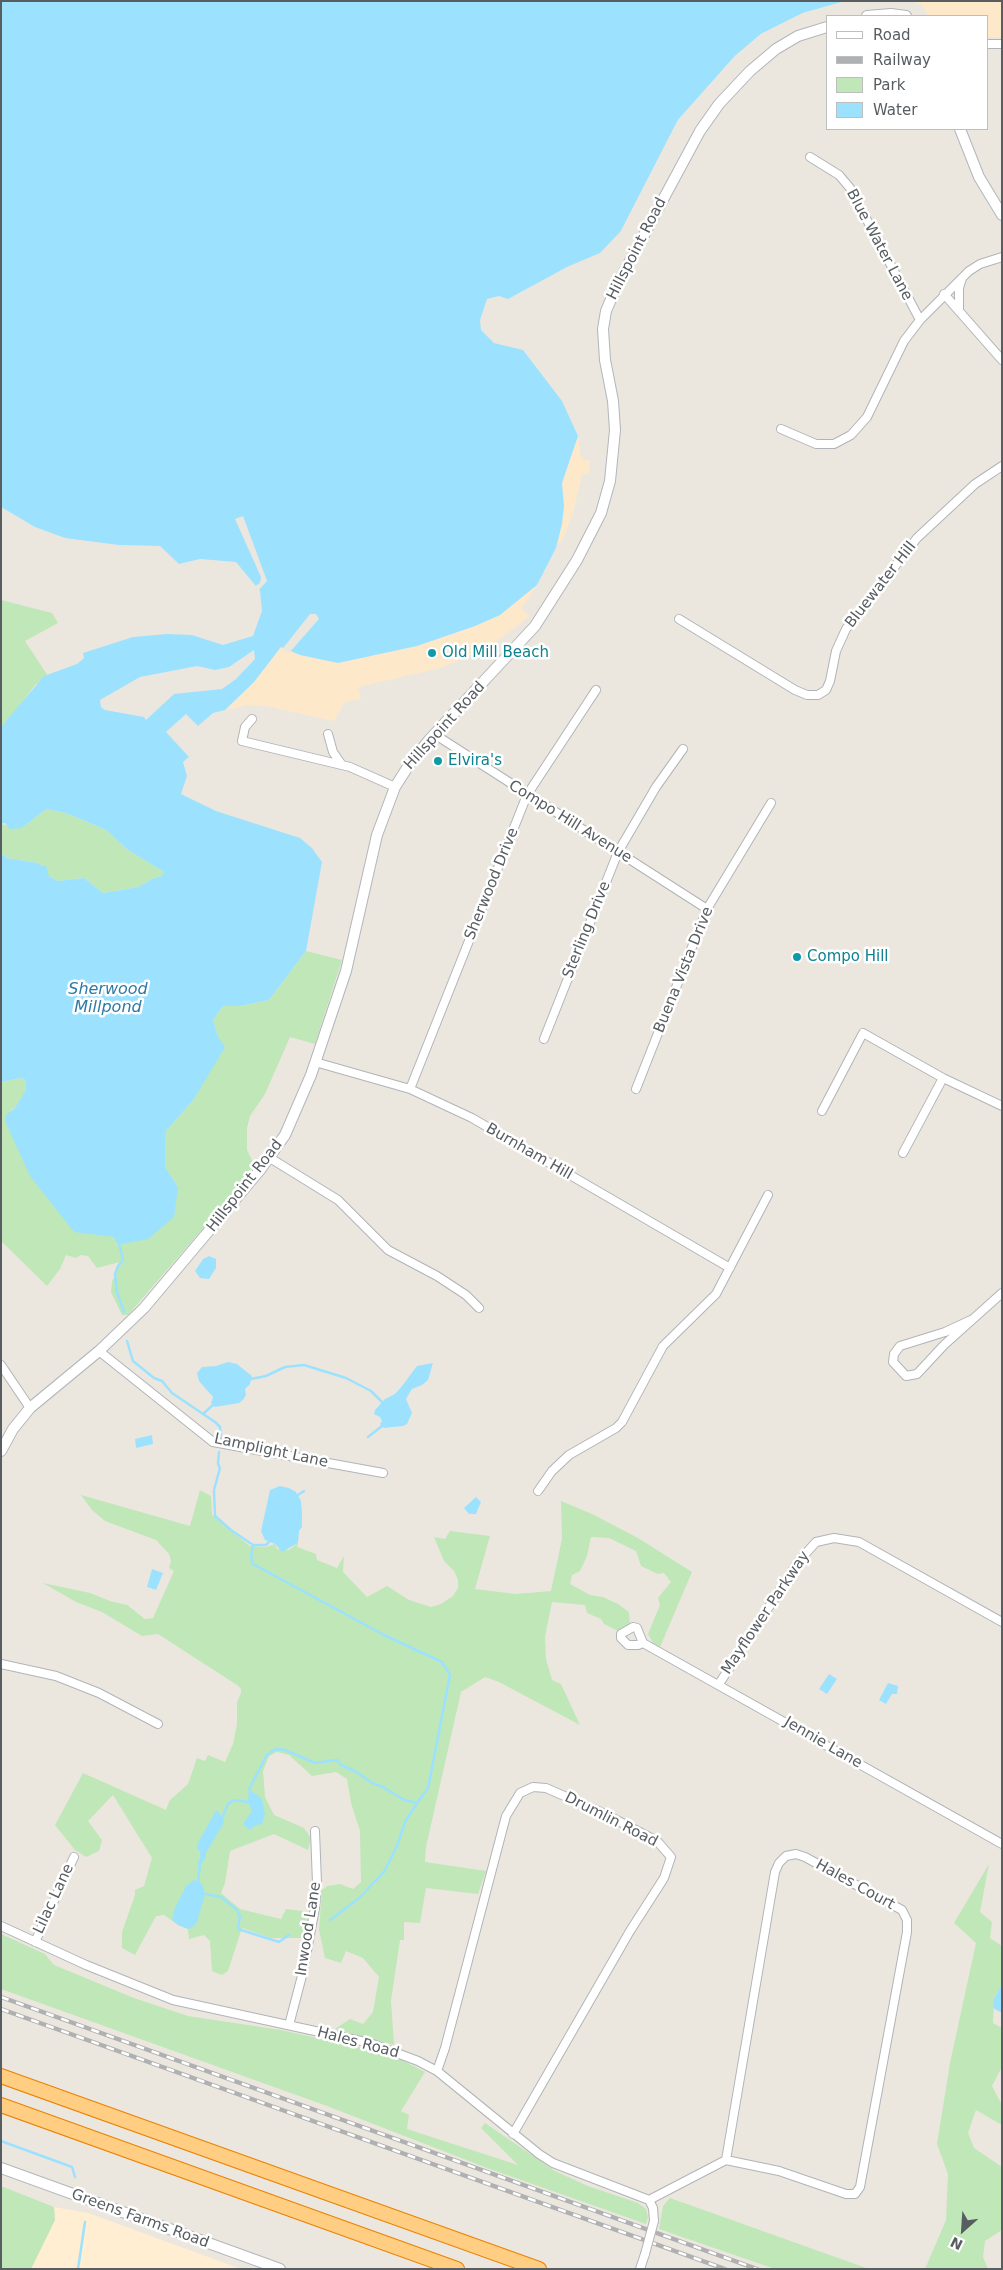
<!DOCTYPE html>
<style>
body{margin:0}
#map{position:relative;width:1003px;height:2270px;overflow:hidden;background:#ece7de;font-family:"DejaVu Sans",sans-serif}
canvas{display:block}
.frame{position:absolute;inset:0;border:2px solid #585d61;pointer-events:none}
.legend{position:absolute;left:826px;top:15px;width:162px;height:115px;box-sizing:border-box;background:#fff;border:1px solid #bcbec0;margin:0;padding:6px 9px;list-style:none;font-size:15px;color:#585d61}
.legend li{display:flex;align-items:center;gap:10px;height:25px}
.legend b{width:25px;border:1px solid #bcbec0}
.north{position:absolute;left:938px;top:2205px;width:50px;height:50px;-webkit-text-stroke:4px #fff;paint-order:stroke;rotate:206deg;font-size:14px;font-weight:700;line-height:20px;text-align:center;color:#585d61}
.north::after{content:'';display:block;margin:auto;width:18px;height:22px;background:#585d61;clip-path:polygon(50% 0,100% 100%,50% 72%,0 100%)}
</style>
<div id="map">
<canvas width="1003" height="2270"></canvas>
<div class="frame"></div>
<ul class="legend">
<li><b style="height:6px;background:#fff"></b>Road</li>
<li><b style="height:6px;background:#afb0b1"></b>Railway</li>
<li><b style="height:14px;background:#bfe7b8"></b>Park</li>
<li><b style="height:14px;background:#9ce2ff"></b>Water</li>
</ul>
<div class="north">N</div>
</div>
<script>
const context = document.querySelector('canvas').getContext('2d');
context.lineJoin = 'round';
function paint(path, color) {
  context.fillStyle = color;
  context.fill(path, 'evenodd');
}
function poly(rows) {
  const path = new Path2D();
  for (const r of rows) {
    path.moveTo(r[0], r[1]);
    for (let i = 2; i < r.length; i += 2) path.lineTo(r[i], r[i + 1]);
  }
  return path;
}
function trace(path, color, width, dash) {
  context.strokeStyle = color;
  context.lineWidth = width;
  context.lineCap = dash ? 'butt' : 'round';
  context.setLineDash(dash || []);
  context.stroke(path);
}
function drawText(font, color, halo, rows, align = 'center') {
  context.font = font + ' "DejaVu Sans",sans-serif';
  context.lineWidth = 5;
  context.setLineDash([]);
  context.textBaseline = 'middle';
  context.strokeStyle = halo;
  context.fillStyle = color;
  for (const [text, x, y, turn = 0] of rows) {
    context.save();
    context.translate(x, y);
    context.rotate((+turn || 0) * Math.PI / 180);
    context.textAlign = isNaN(turn) ? turn : align;
    if (halo) context.strokeText(text, 0, 0);
    context.fillText(text, 0, 0);
    context.restore();
  }
}
paint(poly([
 [54,2207,88,2213,241,2269,31,2269,55,2220]
]), '#ffeed1');
paint(poly([
 [1,600,52,613,58,623,25,641,48,676,35,685,10,719,1,727],
 [46,809,66,813,106,830,128,850,164,872,163,876,154,878,138,887,103,893,84,878,58,881,49,876,38,863,7,858,1,853,1,824,22,828],
 [306,951,342,960,315,1044,290,1037,265,1094,250,1116,247,1128,247,1150,253,1162,250,1174,128,1315,122,1315,111,1292,112,1282,120,1262,97,1268,88,1256,81,1255,76,1258,66,1255,60,1269,47,1286,1,1241,1,1082,20,1078,26,1080,26,1090,23,1098,15,1108,10,1111,178,1187,165,1167,166,1131,194,1099,218,1038,213,1020,223,1006,240,1006,269,1000],
 [200,1490,211,1496,212,1515,250,1546,266,1547,275,1544,277,1549,289,1550,298,1543,297,1547,316,1554,317,1560,337,1568,344,1556,343,1572,367,1597,387,1586,409,1600,431,1607,441,1604,453,1596,458,1588,458,1580,454,1571,444,1561,434,1537,445,1539,450,1531,490,1536,475,1589,516,1594,551,1591,562,1539,561,1501,592,1514,638,1538,692,1572,660,1647,653,1643,648,1634,660,1605,658,1598,671,1582,664,1573,658,1574,641,1566,636,1551,609,1538,591,1537,587,1556,580,1571,572,1575,570,1584,590,1595,603,1597,618,1604,629,1612,630,1626,618,1631,604,1624,601,1619,587,1613,585,1605,552,1602,545,1637,546,1659,552,1680,561,1684,580,1725,499,1682,485,1677,461,1692,426,1847,425,1862,486,1871,478,1894,426,1888,420,1923,404,1922,404,1940,400,1940,391,2001,394,2045,335,2029,350,2019,363,2024,373,2012,379,1977,363,1958,346,1951,341,1963,325,1958,319,1930,322,1890,327,1886,340,1884,353,1889,361,1882,360,1831,351,1803,347,1779,336,1772,312,1776,289,1755,277,1752,269,1756,263,1771,265,1797,274,1815,304,1828,311,1838,308,1850,274,1834,230,1851,225,1883,221,1893,240,1909,281,1919,286,1909,310,1912,305,1938,271,1938,242,1928,228,1971,222,1975,212,1971,210,1941,204,1935,189,1939,188,1929,178,1925,164,1915,156,1916,135,1955,122,1948,122,1932,135,1895,135,1890,144,1886,152,1858,113,1795,88,1821,102,1840,99,1851,86,1857,75,1850,55,1825,83,1773,166,1810,170,1800,188,1784,197,1758,205,1761,208,1755,225,1762,233,1744,237,1724,237,1702,241,1693,241,1689,237,1685,158,1634,142,1636,102,1612,76,1602,43,1583,90,1593,110,1601,127,1605,145,1619,153,1618,174,1571,169,1568,171,1561,169,1554,156,1540,105,1521,92,1510,81,1495,190,1526],
 [989,1864,980,1912,992,1922,990,1938,1002,1946,1002,1984,994,1999,993,2023,1002,2028,1002,2067,992,2086,1002,2105,1002,2125,976,2110,968,2133,974,2148,1002,2167,1002,2230,985,2241,983,2257,988,2269,925,2269,946,2220,948,2174,937,2144,950,2063,976,1943,954,1923],
 [1,1934,45,1954,54,1965,134,1998,188,2016,281,2030,390,2054,425,2072,401,2111,409,2115,407,2129,518,2165,481,2128,485,2123,555,2171,588,2186,638,2203,646,2209,648,2217,646,2224,487,2168,327,2106,1,1989],
 [1,2186,54,2207,55,2220,31,2269,1,2269],
 [670,2198,869,2269,775,2269,659,2229,663,2206]
]), '#bfe7b8');
paint(poly([
 [912,1,1002,1,1002,37,987,37,987,16,929,16,922,5],
 [578,436,581,459,590,461,589,474,582,474,573,513,561,543,559,542,556,548,562,524,564,506,562,483],
 [537,585,521,609,530,616,485,650,440,668,358,687,361,699,345,702,334,721,266,706,247,705,225,710,254,682,281,647,300,655,338,663,417,646,475,626,500,615]
]), '#fde9c9');
paint(poly([
 [1,1,845,1,803,13,761,34,735,56,678,120,621,231,600,253,567,267,508,299,499,296,487,299,480,320,481,330,494,343,523,350,562,401,578,436,562,483,564,506,562,524,556,548,537,585,500,615,475,626,417,646,338,663,300,655,281,647,254,682,225,710,213,713,198,726,186,714,166,732,189,757,183,762,187,776,181,794,216,811,300,838,312,848,322,862,306,951,269,1000,240,1006,223,1006,213,1020,218,1037,225,1047,194,1099,166,1131,165,1167,178,1187,174,1217,148,1239,122,1244,116,1242,114,1237,74,1232,30,1176,5,1121,6,1115,15,1108,26,1090,26,1080,20,1078,1,1082,1,837,1,853,7,858,38,863,41,866,46,866,49,876,58,881,84,878,103,893,138,887,154,878,162,876,164,872,128,850,106,830,66,813,46,809,22,828,10,829,5,823,1,824,1,727,44,676,77,664,84,658,83,653,133,637,167,634,192,635,223,645,253,636,262,611,260,591,236,562,200,559,179,564,160,546,119,545,65,538,35,527,1,507],
 [254,650,255,659,236,679,222,689,174,694,146,720,144,717,105,710,101,707,100,700,140,677,197,666,215,670,229,667],
 [209,1256,216,1259,216,1268,209,1279,200,1278,195,1271,203,1259],
 [228,1362,237,1364,252,1376,250,1384,245,1389,246,1395,243,1400,239,1403,215,1407,211,1403,213,1397,199,1381,197,1373,202,1367,216,1366],
 [433,1363,428,1380,422,1385,412,1389,406,1399,412,1413,407,1424,403,1426,384,1428,380,1424,382,1421,380,1417,374,1414,375,1410,385,1399,395,1394,402,1386,417,1366],
 [152,1435,153,1444,136,1448,135,1439],
 [280,1486,289,1488,296,1492,301,1501,302,1512,302,1527,299,1531,298,1543,282,1552,275,1544,265,1540,261,1531,270,1490],
 [476,1497,481,1502,476,1514,469,1514,464,1508],
 [152,1569,163,1573,156,1590,147,1587],
 [829,1674,837,1679,827,1694,819,1689],
 [888,1683,898,1686,897,1694,892,1694,886,1704,879,1700],
 [249,1789,262,1799,265,1814,262,1824,256,1825,250,1830,243,1824,252,1811,248,1802],
 [216,1810,224,1818,223,1824,206,1853,205,1859,200,1865,197,1865,200,1859,200,1852,197,1848,198,1843],
 [194,1880,199,1881,203,1886,205,1894,197,1922,194,1926,188,1929,178,1925,172,1920,174,1910,186,1886],
 [1002,1984,1002,2013,993,2008,994,1999]
]), '#9ce2ff');
paint(poly([
 [847,1,846,4,804,15,762,36,737,58,680,122,625,229,621,231,678,120,735,56,761,34,803,13],
 [243,516,267,581,257,592,254,587,260,583,261,577,235,519],
 [310,614,316,614,319,619,289,653,282,650,276,657]
]), '#ece7de');
trace(poly([
 [119,1243,123,1260,118,1266,115,1274,117,1292,124,1312],
 [127,1341,133,1361,154,1378,162,1381,172,1393,215,1422,220,1427,221,1437],
 [251,1379,266,1376,285,1367,304,1365,346,1378,371,1391,382,1402],
 [204,1413,213,1405],
 [368,1437,382,1426],
 [219,1452,218,1464,220,1468,214,1490,215,1516,231,1530,253,1545,251,1558,253,1564,384,1635,442,1662,450,1675,428,1788,417,1803,404,1800,383,1787,372,1783,355,1771,341,1765,337,1760,315,1763,285,1750,275,1749,267,1755,249,1789],
 [298,1495,304,1491],
 [253,1545,266,1545,269,1542],
 [223,1816,228,1804,234,1800,248,1802],
 [198,1881,200,1865],
 [205,1894,221,1897,236,1909,240,1916,238,1929,279,1942,289,1935],
 [330,1920,358,1899,384,1872,397,1846,405,1822,417,1803],
 [1,2141,72,2167,75,2177],
 [78,2269,85,2222]
]), '#9ce2ff', 2.5);
const street = poly([
 [987,44,1002,44],
 [810,157,839,175,850,188,920,320],
 [944,294,1002,360],
 [959,311,959,288,962,278],
 [781,429,816,444,834,444,851,435,867,417,904,341,920,320,969,271,980,264,1002,257],
 [679,619,795,690,807,695,818,695,826,690,830,681,836,651,846,629,917,538,975,484,1002,466],
 [252,719,245,727,242,741,350,767,395,787],
 [328,734,333,752,342,765],
 [434,734,707,909],
 [544,1039,618,852,656,787,683,749],
 [315,1062,410,1089,472,1118,730,1268],
 [410,1089,527,795,596,690],
 [636,1089,707,909,771,803],
 [822,1111,863,1033,943,1078,1002,1106],
 [903,1153,943,1078],
 [270,1158,338,1200,388,1250,437,1276,466,1295,479,1308],
 [971,1320,945,1332,900,1346,894,1354,893,1362,906,1376,917,1374,944,1345,1002,1293],
 [99,1351,213,1442,383,1473],
 [1,1365,30,1408],
 [538,1491,552,1471,569,1455,616,1428,622,1422,663,1346,716,1294,768,1195],
 [643,1643,638,1645,628,1645,621,1638,621,1634,633,1627,637,1628,643,1643,1002,1844],
 [1,1664,56,1676,99,1693,158,1724],
 [719,1684,798,1562,816,1542,834,1538,859,1542,1002,1622],
 [1,1926,86,1965,173,2000,370,2043,418,2061,437,2071,539,2154,553,2163,649,2200,653,2208,654,2221],
 [35,1942,74,1857],
 [289,2025,303,1972,315,1908,317,1883,315,1831],
 [437,2071,445,2048,506,1816,520,1793,533,1787,546,1788,603,1813,657,1841,671,1857,664,1878,630,1931,513,2134],
 [649,2200,726,2160,779,2171,846,2194,855,2194,860,2187,907,1932,907,1920,902,1910,805,1857,796,1854,786,1856,779,1863,775,1872,726,2160],
 [640,2269,645,2254]
]);
const secondary = poly([
 [867,16,891,14,906,16],
 [960,129,979,177,1002,215],
 [1,1451,13,1429,30,1408,99,1351,144,1308,260,1170,285,1135,311,1075,346,971,377,835,395,787,409,765,429,740,535,626,577,560,601,513,610,481,615,430,613,401,605,360,603,329,606,311,617,285,700,131,719,104,750,71,776,49,798,36,827,27],
 [1,2168,280,2269]
]);
const highway = poly([
 [1,2076,539,2269],
 [1,2105,457,2269]
]);
trace(street, '#b0b4b8', 10);
trace(secondary, '#b1b6bb', 12);
trace(highway, '#eb8000', 16);
trace(street, '#fff', 8);
trace(secondary, '#fff', 10);
trace(highway, '#ffce83', 14);
const rail = poly([
 [1,1997,757,2269],
 [1,2009,725,2269]
]);
trace(rail, '#afb0b1', 4.5);
trace(rail, '#fff', 2.5, [8]);
const streetBridge = poly([
 [645,2254,654,2221]
]);
trace(streetBridge, '#b0b4b8', 10, []);
trace(streetBridge, '#fff', 8);
for (const [x, y, r, color] of [
 [432,653,5,"#0f9aa8"],
 [438,761,5,"#0f9aa8"],
 [797,957,5,"#0f9aa8"]
]) {
  const dot = new Path2D();
  dot.arc(x, y, r, 0, 2 * Math.PI);
  context.fillStyle = color;
  context.fill(dot);
  trace(dot, '#fff', 2);
}
drawText('15px', '#585d61', '#fff', [
 ["Blue Water Lane",879,245,62],
 ["Hillspoint Road",637,249,-63],
 ["Bluewater Hill",881,585,-52],
 ["Hillspoint Road",445,726,-48],
 ["Compo Hill Avenue",570,822,32],
 ["Sherwood Drive",492,884,-68],
 ["Sterling Drive",587,930,-68],
 ["Buena Vista Drive",684,970,-68],
 ["Burnham Hill",529,1152,30],
 ["Hillspoint Road",245,1186,-52],
 ["Lamplight Lane",271,1451,12],
 ["Mayflower Parkway",766,1613,-56],
 ["Jennie Lane",823,1743,30],
 ["Drumlin Road",611,1820,27],
 ["Hales Court",855,1885,29],
 ["Lilac Lane",54,1899,-65],
 ["Inwood Lane",309,1929,-81],
 ["Hales Road",358,2043,15],
 ["Greens Farms Road",140,2219,20]
]);
drawText('15px', '#0d838f', '#fff', [
 ["Old Mill Beach",442,653],
 ["Elvira's",448,761],
 ["Compo Hill",807,957]
], 'left');
drawText('italic 16px', '#2f7aa5', '#fff', [
 ["Sherwood",108,990],
 ["Millpond",108,1008]
]);
</script>
